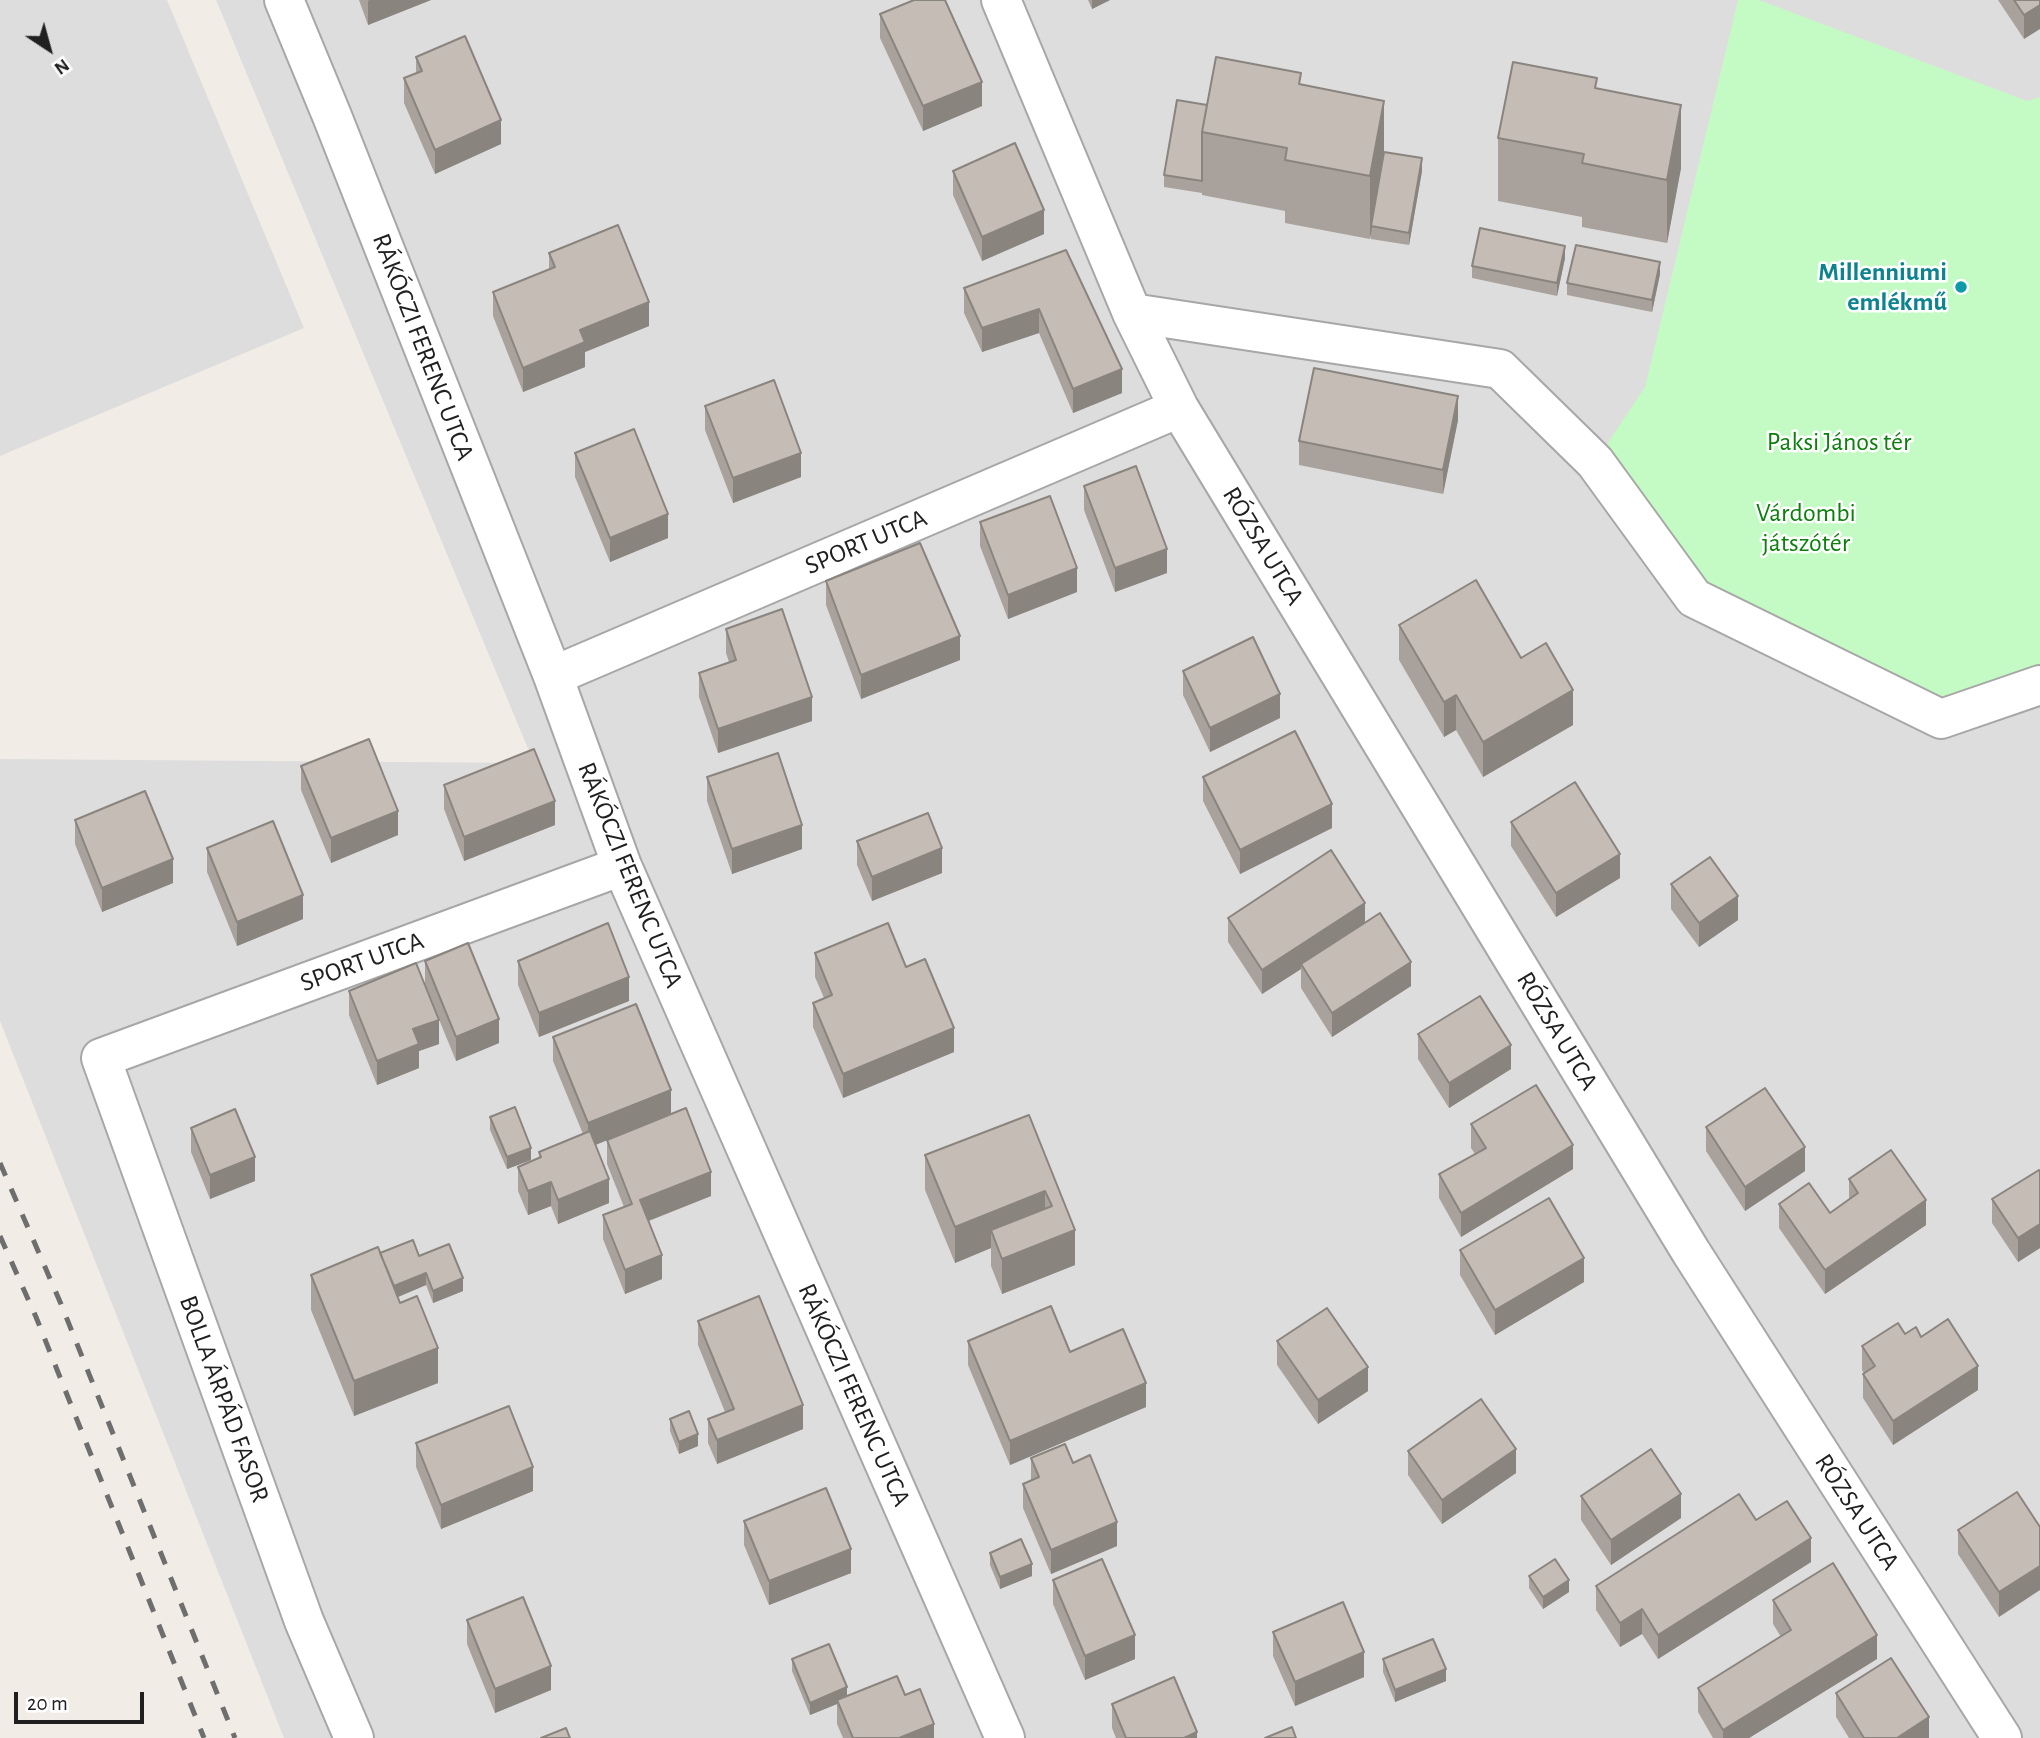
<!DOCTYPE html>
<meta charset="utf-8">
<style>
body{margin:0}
#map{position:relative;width:2040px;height:1738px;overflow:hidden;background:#f1ece6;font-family:"Alegreya Sans",sans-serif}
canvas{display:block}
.north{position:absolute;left:14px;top:14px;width:70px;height:70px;-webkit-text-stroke:5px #fff;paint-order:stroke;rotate:144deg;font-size:19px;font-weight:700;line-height:28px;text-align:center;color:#202020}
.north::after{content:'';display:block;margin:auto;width:24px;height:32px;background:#202020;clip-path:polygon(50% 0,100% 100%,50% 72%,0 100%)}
.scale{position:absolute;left:14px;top:1692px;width:130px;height:32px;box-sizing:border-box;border:4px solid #202020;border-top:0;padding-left:9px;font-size:21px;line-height:24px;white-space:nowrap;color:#202020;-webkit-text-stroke:5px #fff;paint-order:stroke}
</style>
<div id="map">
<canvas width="2040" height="1738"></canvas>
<div class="north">N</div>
<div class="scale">20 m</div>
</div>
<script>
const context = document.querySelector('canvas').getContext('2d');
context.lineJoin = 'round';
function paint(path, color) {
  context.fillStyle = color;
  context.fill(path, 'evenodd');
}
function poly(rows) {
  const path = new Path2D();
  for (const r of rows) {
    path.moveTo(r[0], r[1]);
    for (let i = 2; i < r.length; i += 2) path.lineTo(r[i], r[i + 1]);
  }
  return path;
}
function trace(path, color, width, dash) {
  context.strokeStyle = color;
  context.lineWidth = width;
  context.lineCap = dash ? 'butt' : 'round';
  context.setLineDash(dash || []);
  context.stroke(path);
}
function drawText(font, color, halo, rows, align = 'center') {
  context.font = font + ' "Alegreya Sans",sans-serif';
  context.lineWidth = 5;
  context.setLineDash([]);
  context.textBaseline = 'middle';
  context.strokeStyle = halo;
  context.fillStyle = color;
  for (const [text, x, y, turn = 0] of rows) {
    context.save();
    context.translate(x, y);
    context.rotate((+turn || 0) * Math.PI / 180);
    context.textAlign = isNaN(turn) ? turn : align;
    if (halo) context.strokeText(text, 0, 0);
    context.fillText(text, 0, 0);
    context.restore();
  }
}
paint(poly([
 [0,0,167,0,304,328,0,456],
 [216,0,2040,0,2040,1738,284,1738,0,1021,0,759,534,763]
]), '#dedddd');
paint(poly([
 [1738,0,1759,0,2027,101,2040,97,2040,685,1941,719,1694,598,1595,462,1645,387]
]), '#c4fac4');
const minor = poly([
 [284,0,332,116,553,676,622,866,1005,1738],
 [1001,0,1132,313,1179,408,1691,1252,2002,1738],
 [1132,313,1500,369,1595,462,1694,598,1941,719,2040,685],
 [553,676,1179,408],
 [354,1738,304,1621,101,1058,622,866]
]);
trace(minor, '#a7a7a7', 42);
trace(minor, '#fff', 38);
trace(poly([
 [0,1163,61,1304,235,1738],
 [0,1236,36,1317,204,1738]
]), '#6e6e6e', 5, [14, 14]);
paint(poly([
 [359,0,431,0,368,25],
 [1088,0,1110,0,1092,9],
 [1998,0,2040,0,2024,39],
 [880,14,982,106,923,131,880,38],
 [416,57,501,144,435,174,404,103,404,78,416,73],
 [1301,85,1384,152,1422,171,1409,245,1371,239,1371,230,1370,239,1285,223,1285,211,1202,195,1202,193,1164,187,1164,175,1207,105],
 [1597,89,1681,168,1667,243,1582,227,1582,217,1498,201,1498,138],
 [953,171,1044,234,982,261,953,195],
 [1066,250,1122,393,1073,413,1039,333,982,352,964,313,964,288],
 [549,253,649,326,585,352,585,367,523,392,493,316,493,292,549,269],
 [1565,258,1557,296,1472,278,1472,266],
 [1660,274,1652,312,1567,295,1567,283],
 [705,406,801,477,733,503,705,430],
 [1458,420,1443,494,1299,465,1299,441],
 [575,453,668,538,610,562,575,477],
 [1084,486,1167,573,1115,592,1084,510],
 [980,522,1077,592,1008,619,980,546],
 [826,581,960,660,861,699,826,605],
 [1399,625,1521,658,1573,725,1483,777,1456,730,1444,737,1399,660],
 [726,629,812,721,718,753,699,697,699,673,729,662,726,653],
 [1183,671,1280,718,1210,752,1183,695],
 [301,766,398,835,331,863,301,790],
 [707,777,802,849,732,874,707,801],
 [1203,777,1332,828,1240,874,1203,801],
 [444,785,555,825,464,861,444,809],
 [75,820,173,883,102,912,75,844],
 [1511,822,1620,878,1556,917,1511,846],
 [857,841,942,873,872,901,857,865],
 [207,848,303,919,237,946,207,872],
 [1671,884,1738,920,1699,947,1671,909],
 [1228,918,1365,923,1411,986,1332,1037,1301,988,1301,969,1262,994,1228,942],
 [815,953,906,967,954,1052,843,1098,813,1027,813,1003,824,998,815,977],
 [425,961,499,1043,456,1061,425,985],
 [518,961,629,1001,539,1037,518,985],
 [349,991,439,1044,419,1051,419,1068,377,1085,349,1015],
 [1418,1034,1511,1069,1449,1108,1418,1059],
 [553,1037,671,1114,711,1196,649,1221,662,1279,625,1294,603,1239,603,1215,624,1207,607,1164,607,1140,595,1145,609,1203,558,1224,551,1206,528,1215,518,1191,518,1167,539,1158,539,1152,583,1134,553,1061],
 [1029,1115,1075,1265,1002,1294,991,1266,991,1248,955,1263,925,1190,925,1155],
 [490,1117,531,1160,507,1169,490,1130],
 [1471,1124,1573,1169,1461,1237,1439,1198,1439,1174,1475,1154,1471,1148],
 [1706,1127,1805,1171,1745,1211,1706,1151],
 [191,1128,255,1181,210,1199,191,1152],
 [2040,1172,2040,1248,2018,1262,1992,1223,1992,1199],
 [1849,1179,1926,1225,1825,1294,1779,1228,1779,1204,1830,1213,1849,1200],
 [1460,1250,1584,1282,1495,1335,1460,1275],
 [380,1253,419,1256,463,1291,433,1303,426,1285,398,1297,438,1383,354,1416,311,1310,311,1275],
 [698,1321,803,1429,717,1464,708,1443,708,1419,725,1412,698,1345],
 [1905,1334,1921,1337,1978,1390,1893,1445,1863,1398,1863,1374,1864,1373,1862,1370,1862,1346],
 [968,1341,1070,1352,1146,1407,1010,1465,968,1365],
 [1277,1341,1368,1391,1318,1424,1277,1365],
 [670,1419,698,1446,679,1454,670,1431],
 [416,1443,533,1491,441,1529,416,1467],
 [1408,1451,1516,1473,1442,1524,1408,1475],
 [1031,1458,1073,1463,1117,1546,1051,1574,1023,1508,1023,1484,1031,1481],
 [2017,1492,1999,1617,1958,1554,1958,1530],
 [1581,1496,1681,1518,1611,1565,1581,1520],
 [1756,1520,1811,1562,1658,1659,1642,1634,1620,1647,1596,1610,1596,1586],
 [744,1521,851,1573,769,1605,744,1545],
 [990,1553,1032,1576,1000,1589,990,1565],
 [1529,1576,1569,1592,1543,1609,1529,1588],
 [1053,1580,1135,1659,1085,1680,1053,1604],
 [1773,1600,1877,1659,1749,1738,1713,1738,1698,1712,1698,1688,1781,1637,1773,1624],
 [467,1620,551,1690,495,1713,467,1644],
 [1273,1632,1364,1677,1295,1706,1273,1656],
 [792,1659,847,1696,905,1695,934,1738,843,1738,837,1724,837,1704,810,1715,792,1671],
 [1383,1659,1446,1681,1395,1702,1383,1672],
 [1836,1693,1929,1738,1849,1738,1836,1717],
 [1112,1704,1197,1738,1116,1738,1112,1728]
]), '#a9a29c');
paint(poly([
 [370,0,431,0,368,25,368,1],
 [1092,0,1110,0,1092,9],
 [2040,5,2040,29,2024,39,2024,15],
 [982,82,982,106,923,131,923,106],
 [1384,101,1384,164,1370,239,1370,176],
 [1681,105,1681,168,1667,243,1667,180],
 [501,120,501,144,435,174,435,150],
 [1422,158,1422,171,1409,245,1409,233],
 [1044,210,1044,234,982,261,982,237],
 [1565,246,1565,258,1557,296,1557,283],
 [1660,262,1660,274,1652,312,1652,300],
 [649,302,649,326,585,352,585,367,523,392,523,368,580,330],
 [1039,309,1039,333,982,352,982,328],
 [1122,369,1122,393,1073,413,1073,389],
 [1458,396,1458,420,1443,494,1443,470],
 [801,453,801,477,733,503,733,478],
 [668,514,668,538,610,562,610,538],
 [1167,549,1167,573,1115,592,1115,568],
 [1077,568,1077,592,1008,619,1008,595],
 [960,636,960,660,861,699,861,675],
 [1573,690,1573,725,1483,777,1483,742],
 [1280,694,1280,718,1210,752,1210,728],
 [1456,695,1456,730,1444,737,1444,702],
 [812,697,812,721,718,753,718,729],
 [555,801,555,825,464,861,464,837],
 [1332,804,1332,828,1240,874,1240,850],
 [398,811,398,835,331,863,331,838],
 [802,825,802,849,732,874,732,849],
 [942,848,942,873,872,901,872,877],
 [1620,854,1620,878,1556,917,1556,893],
 [173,859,173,883,102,912,102,888],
 [303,895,303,919,237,946,237,922],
 [1738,896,1738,920,1699,947,1699,923],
 [1365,903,1365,927,1301,964,1301,969,1262,994,1262,970],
 [1411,962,1411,986,1332,1037,1332,1013],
 [629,977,629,1001,539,1037,539,1013],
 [499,1019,499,1043,456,1061,456,1037],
 [439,1020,439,1044,419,1051,419,1068,377,1085,377,1061,413,1029],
 [954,1028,954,1052,843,1098,843,1074],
 [1511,1045,1511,1069,1449,1108,1449,1083],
 [671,1090,671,1114,588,1148,588,1123],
 [1573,1145,1573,1169,1461,1237,1461,1213],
 [1805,1147,1805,1171,1745,1211,1745,1187],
 [531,1148,531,1160,507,1169,507,1157],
 [255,1157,255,1181,210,1199,210,1175],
 [711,1172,711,1196,640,1224,640,1200],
 [609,1179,609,1203,558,1224,558,1200],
 [551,1182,551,1206,528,1215,528,1191],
 [1045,1191,1045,1226,991,1230,991,1248,955,1263,955,1227],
 [1926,1200,1926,1225,1825,1294,1825,1270],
 [2040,1224,2040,1248,2018,1262,2018,1238],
 [1075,1230,1075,1265,1002,1294,1002,1259],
 [662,1255,662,1279,625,1294,625,1270],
 [1584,1258,1584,1282,1495,1335,1495,1310],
 [426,1273,426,1285,386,1302,386,1290],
 [463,1278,463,1291,433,1303,433,1291],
 [438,1348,438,1383,354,1416,354,1381],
 [1978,1366,1978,1390,1893,1445,1893,1421],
 [1368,1367,1368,1391,1318,1424,1318,1400],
 [1146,1383,1146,1407,1010,1465,1010,1441],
 [803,1405,803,1429,717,1464,717,1440],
 [698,1434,698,1446,679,1454,679,1442],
 [1516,1449,1516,1473,1442,1524,1442,1500],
 [533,1467,533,1491,441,1529,441,1505],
 [1681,1494,1681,1518,1611,1565,1611,1540],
 [1117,1522,1117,1546,1051,1574,1051,1550],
 [1811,1538,1811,1562,1658,1659,1658,1635],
 [851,1549,851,1573,769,1605,769,1581],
 [1032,1564,1032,1576,1000,1589,1000,1577],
 [2040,1566,2040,1590,1999,1617,1999,1592],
 [1569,1580,1569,1592,1543,1609,1543,1597],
 [1642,1609,1642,1634,1620,1647,1620,1623],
 [1135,1635,1135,1659,1085,1680,1085,1656],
 [1877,1635,1877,1659,1749,1738,1723,1738,1723,1730],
 [1364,1652,1364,1677,1295,1706,1295,1682],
 [551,1666,551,1690,495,1713,495,1689],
 [1446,1669,1446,1681,1395,1702,1395,1690],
 [847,1687,847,1700,837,1700,837,1704,810,1715,810,1703],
 [1929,1717,1929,1738,1897,1738],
 [934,1724,934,1738,899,1738],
 [1197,1732,1197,1738,1184,1738]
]), '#8a847f');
const building = poly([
 [914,0,945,0,982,82,923,106,880,14,914,0],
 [2014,0,2040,0,2040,5,2024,15,2014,0],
 [465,36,501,120,435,150,404,78,422,71,416,57,465,36],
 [1216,57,1301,73,1299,84,1384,101,1370,176,1285,160,1287,148,1202,132,1216,57],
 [1513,62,1597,78,1595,88,1681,105,1667,180,1582,163,1584,154,1498,138,1513,62],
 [1177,100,1207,105,1202,132,1202,181,1164,175,1177,100],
 [1015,143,1044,210,982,237,953,171,1015,143],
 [1384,152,1422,158,1409,233,1371,226,1384,152],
 [618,225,649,302,580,330,585,342,523,368,493,292,555,267,549,253,618,225],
 [1480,228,1565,246,1557,283,1472,266,1480,228],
 [1576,245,1660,262,1652,300,1567,283,1576,245],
 [1066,250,1122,369,1073,389,1039,309,982,328,964,288,1066,250],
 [1314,368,1458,396,1443,470,1299,441,1314,368],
 [774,380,801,453,733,478,705,406,774,380],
 [634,429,668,514,610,538,575,453,634,429],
 [1136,466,1167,549,1115,568,1084,486,1136,466],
 [1050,496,1077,568,1008,595,980,522,1050,496],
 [920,543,960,636,861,675,826,581,920,543],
 [1476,580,1521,658,1546,643,1573,690,1483,742,1456,695,1444,702,1399,625,1476,580],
 [782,609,812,697,718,729,699,673,736,660,726,629,782,609],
 [1253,637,1280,694,1210,728,1183,671,1253,637],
 [1295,731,1332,804,1240,850,1203,777,1295,731],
 [369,739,398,811,331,838,301,766,369,739],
 [534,749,555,801,464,837,444,785,534,749],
 [778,753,802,825,732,849,707,777,778,753],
 [1575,782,1620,854,1556,893,1511,822,1575,782],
 [145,791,173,859,102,888,75,820,145,791],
 [928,813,942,848,872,877,857,841,928,813],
 [273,821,303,895,237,922,207,848,273,821],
 [1331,850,1365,903,1262,970,1228,918,1331,850],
 [1710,857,1738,896,1699,923,1671,884,1710,857],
 [1380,913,1411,962,1332,1013,1301,964,1380,913],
 [608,923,629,977,539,1013,518,961,608,923],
 [888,923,906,967,925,959,954,1028,843,1074,813,1003,832,995,815,953,888,923],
 [468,943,499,1019,456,1037,425,961,468,943],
 [416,963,439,1020,413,1029,419,1044,377,1061,349,991,416,963],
 [1480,996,1511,1045,1449,1083,1418,1034,1480,996],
 [636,1004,671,1090,588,1123,553,1037,636,1004],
 [1536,1085,1573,1145,1461,1213,1439,1174,1486,1148,1471,1124,1536,1085],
 [1765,1088,1805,1147,1745,1187,1706,1127,1765,1088],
 [515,1107,531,1148,507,1157,490,1117,515,1107],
 [686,1108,711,1172,640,1200,662,1255,625,1270,603,1215,632,1204,607,1140,686,1108],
 [235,1109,255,1157,210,1175,191,1128,235,1109],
 [1029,1115,1075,1230,1002,1259,991,1230,1052,1206,1045,1191,955,1227,925,1155,1029,1115],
 [590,1131,609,1179,558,1200,551,1182,528,1191,518,1167,541,1157,539,1152,590,1131],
 [1891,1150,1926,1200,1825,1270,1779,1204,1809,1183,1830,1213,1858,1193,1849,1179,1891,1150],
 [2039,1170,2040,1172,2040,1224,2018,1238,1992,1199,2039,1170],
 [1549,1198,1584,1258,1495,1310,1460,1250,1549,1198],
 [413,1240,419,1256,449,1244,463,1278,433,1291,426,1273,394,1286,380,1253,413,1240],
 [378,1247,400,1303,417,1296,438,1348,354,1381,311,1275,378,1247],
 [759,1296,803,1405,717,1440,708,1419,734,1409,698,1321,759,1296],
 [1051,1306,1070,1352,1123,1329,1146,1383,1010,1441,968,1341,1051,1306],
 [1327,1308,1368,1367,1318,1400,1277,1341,1327,1308],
 [1948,1319,1978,1366,1893,1421,1863,1374,1875,1366,1862,1346,1898,1323,1905,1334,1916,1327,1921,1337,1948,1319],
 [1481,1399,1516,1449,1442,1500,1408,1451,1481,1399],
 [509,1406,533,1467,441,1505,416,1443,509,1406],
 [689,1411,698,1434,679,1442,670,1419,689,1411],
 [1065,1444,1073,1463,1090,1455,1117,1522,1051,1550,1023,1484,1039,1477,1031,1458,1065,1444],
 [1651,1449,1681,1494,1611,1540,1581,1496,1651,1449],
 [826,1488,851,1549,769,1581,744,1521,826,1488],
 [2017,1492,2040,1527,2040,1566,1999,1592,1958,1530,2017,1492],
 [1739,1494,1756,1520,1787,1501,1811,1538,1658,1635,1642,1609,1620,1623,1596,1586,1739,1494],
 [1021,1539,1032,1564,1000,1577,990,1553,1021,1539],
 [1102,1559,1135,1635,1085,1656,1053,1580,1102,1559],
 [1555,1559,1569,1580,1543,1597,1529,1576,1555,1559],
 [1833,1563,1877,1635,1723,1730,1698,1688,1791,1630,1773,1600,1833,1563],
 [523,1597,551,1666,495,1689,467,1620,523,1597],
 [1343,1602,1364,1652,1295,1682,1273,1632,1343,1602],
 [1433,1639,1446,1669,1395,1690,1383,1659,1433,1639],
 [829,1644,847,1687,810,1703,792,1659,829,1644],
 [1891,1658,1929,1717,1897,1738,1864,1738,1836,1693,1891,1658],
 [897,1676,905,1695,920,1689,934,1724,899,1738,853,1738,837,1700,897,1676],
 [1174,1677,1197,1732,1184,1738,1126,1738,1112,1704,1174,1677],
 [1292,1727,1296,1738,1265,1738,1292,1727],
 [566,1728,570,1738,541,1738,566,1728]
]);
paint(building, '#c5bcb5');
trace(building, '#8a847f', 2);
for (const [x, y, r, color] of [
 [1961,287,7,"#0f9aa8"]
]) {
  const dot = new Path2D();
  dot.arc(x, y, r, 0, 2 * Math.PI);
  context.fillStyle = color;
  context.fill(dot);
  trace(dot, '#fff', 2.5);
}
drawText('bold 26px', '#0d838f', '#fff', [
 ["Millenniumi",1947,272],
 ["emlékmű",1947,302]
], 'right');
drawText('26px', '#202020', '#fff', [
 ["RÁKÓCZI FERENC UTCA",423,347,69],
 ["SPORT UTCA",866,542,-23],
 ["RÓZSA UTCA",1263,546,59],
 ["RÁKÓCZI FERENC UTCA",630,875,68],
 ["SPORT UTCA",362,962,-20],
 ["RÓZSA UTCA",1557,1031,59],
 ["RÁKÓCZI FERENC UTCA",854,1395,66],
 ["BOLLA ÁRPÁD FASOR",224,1399,70],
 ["RÓZSA UTCA",1857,1512,57]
]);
drawText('26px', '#0b810c', '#fff', [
 ["Paksi János tér",1839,442],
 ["Várdombi",1806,513],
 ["játszótér",1806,543]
]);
</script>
